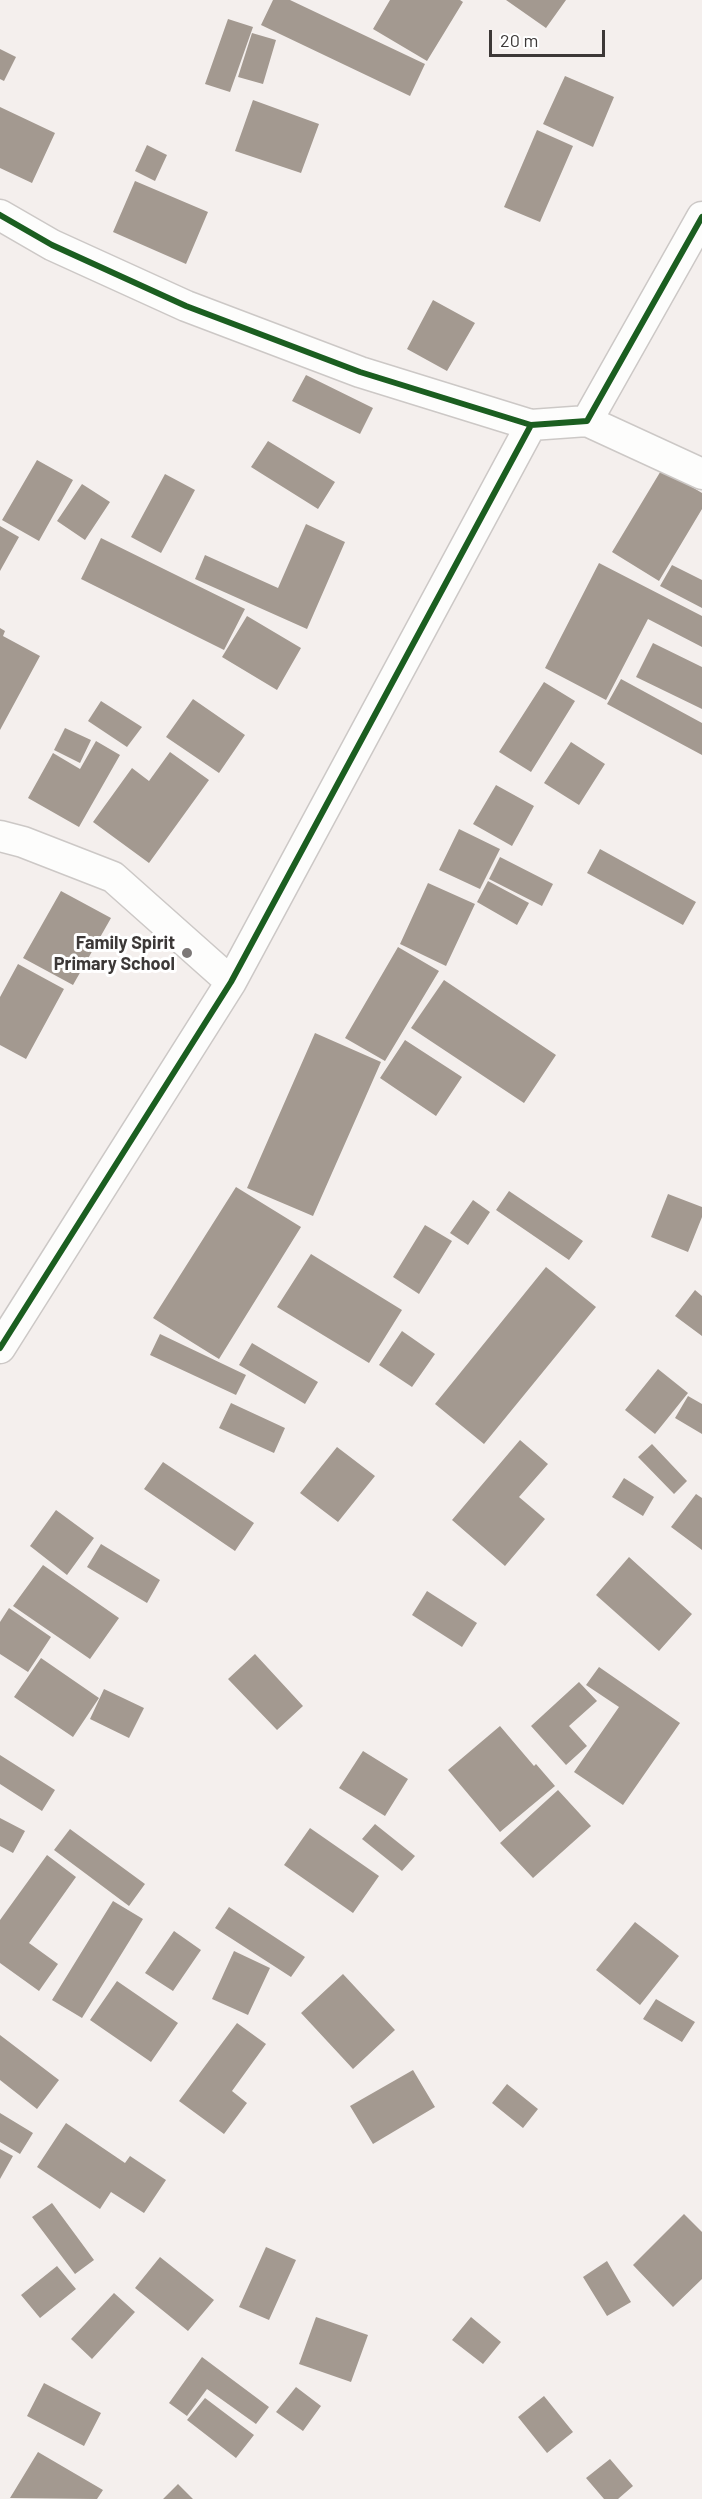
<!DOCTYPE html>
<style>
body{margin:0}
#map{position:relative;width:702px;height:2499px;overflow:hidden;background:#f4efed;font-family:Barlow,sans-serif}
canvas{display:block}
.scale{position:absolute;left:489px;top:30px;width:116px;height:27px;box-sizing:border-box;border:3px solid #3c3837;border-top:0;padding-left:8px;font-size:18px;line-height:21px;white-space:nowrap;color:#3c3837;-webkit-text-stroke:4px #fff;paint-order:stroke}
</style>
<div id="map">
<canvas width="702" height="2499"></canvas>
<div class="scale">20 m</div>
</div>
<script>
const context = document.querySelector('canvas').getContext('2d');
context.lineJoin = 'round';
function paint(path, color) {
  context.fillStyle = color;
  context.fill(path, 'evenodd');
}
function poly(rows) {
  const path = new Path2D();
  for (const r of rows) {
    path.moveTo(r[0], r[1]);
    for (let i = 2; i < r.length; i += 2) path.lineTo(r[i], r[i + 1]);
  }
  return path;
}
function trace(path, color, width, dash) {
  context.strokeStyle = color;
  context.lineWidth = width;
  context.lineCap = dash ? 'butt' : 'round';
  context.setLineDash(dash || []);
  context.stroke(path);
}
function drawText(font, color, halo, rows, align = 'center') {
  context.font = font + ' Barlow,sans-serif';
  context.lineWidth = 6;
  context.setLineDash([]);
  context.textBaseline = 'middle';
  context.strokeStyle = halo;
  context.fillStyle = color;
  for (const [text, x, y, turn = 0] of rows) {
    context.save();
    context.translate(x, y);
    context.rotate((+turn || 0) * Math.PI / 180);
    context.textAlign = isNaN(turn) ? turn : align;
    if (halo) context.strokeText(text, 0, 0);
    context.fillText(text, 0, 0);
    context.restore();
  }
}
paint(poly([
 [273,0,290,0,425,64,410,96,261,25],
 [390,0,460,0,463,2,427,61,373,29],
 [506,0,566,0,546,28],
 [228,19,253,27,230,92,205,84],
 [252,33,276,40,263,84,238,77],
 [0,49,16,57,4,81,0,79],
 [565,76,614,97,593,147,543,124],
 [253,100,319,124,301,173,235,151],
 [0,107,55,133,32,183,0,168],
 [537,130,573,146,540,222,504,207],
 [147,145,167,155,155,181,135,171],
 [135,181,208,212,186,264,113,232],
 [433,300,475,323,447,371,407,349],
 [306,375,373,408,360,434,292,401],
 [268,441,335,482,318,509,251,467],
 [37,460,73,480,39,541,2,520],
 [662,469,702,493,702,509,659,581,612,552],
 [165,474,195,490,161,553,131,537],
 [82,484,110,502,85,540,57,521],
 [306,524,345,542,307,629,195,579,205,555,278,588],
 [0,526,19,537,0,571],
 [101,538,245,609,224,650,81,579],
 [599,563,702,616,702,647,648,619,606,700,545,668],
 [672,565,702,580,702,608,660,586],
 [247,616,301,648,277,690,222,657],
 [0,628,5,631,3,636,40,656,0,730],
 [653,643,702,667,702,709,636,677],
 [621,679,702,723,702,755,607,704],
 [544,682,575,701,531,772,499,752],
 [193,699,245,735,219,773,166,737],
 [101,701,142,727,127,747,88,721],
 [65,728,91,740,80,763,54,750],
 [96,741,120,755,79,827,28,798,53,753,80,769],
 [571,742,605,764,579,805,544,783],
 [170,752,209,780,149,863,93,822,132,768,149,781],
 [496,785,534,806,512,846,473,824],
 [459,829,500,849,480,889,439,870],
 [600,849,696,902,683,925,587,873],
 [500,857,553,884,542,906,489,879],
 [488,881,529,903,517,925,477,902],
 [428,883,475,904,446,966,400,944],
 [61,891,111,918,73,985,23,958],
 [398,947,439,971,385,1061,345,1038],
 [18,964,64,989,26,1059,0,1045,0,997],
 [444,980,556,1055,524,1103,411,1028],
 [315,1033,381,1062,313,1216,247,1188],
 [405,1040,462,1077,436,1116,380,1078],
 [236,1187,301,1227,219,1359,153,1318],
 [509,1191,583,1241,569,1260,496,1210],
 [668,1194,702,1207,702,1217,688,1252,651,1237],
 [473,1200,490,1212,468,1245,450,1233],
 [425,1225,452,1241,419,1294,393,1277],
 [311,1254,402,1310,369,1363,277,1307],
 [546,1267,596,1307,484,1444,435,1404],
 [695,1290,702,1296,702,1336,675,1316],
 [402,1331,435,1354,412,1387,379,1365],
 [160,1334,246,1375,236,1395,150,1355],
 [252,1343,318,1382,305,1404,239,1365],
 [658,1369,688,1393,655,1434,625,1410],
 [688,1396,702,1404,702,1434,675,1418],
 [231,1403,285,1428,274,1453,219,1428],
 [520,1440,548,1464,519,1497,545,1519,505,1566,452,1520],
 [652,1444,687,1481,674,1494,638,1457],
 [337,1447,375,1476,338,1522,300,1493],
 [163,1462,254,1523,235,1551,144,1489],
 [624,1478,654,1497,643,1516,612,1497],
 [696,1494,702,1498,702,1550,671,1527],
 [56,1510,94,1538,67,1575,30,1546],
 [101,1544,160,1580,147,1603,87,1567],
 [629,1557,692,1614,659,1651,596,1595],
 [43,1565,119,1618,90,1659,13,1606],
 [427,1591,477,1623,462,1647,412,1615],
 [9,1608,51,1637,28,1672,0,1654,0,1622],
 [255,1654,303,1706,277,1730,228,1679],
 [41,1658,99,1698,73,1737,14,1697],
 [599,1667,680,1723,623,1805,574,1772,619,1707,586,1685],
 [579,1682,597,1701,569,1726,587,1746,566,1765,531,1726],
 [104,1689,144,1708,129,1738,90,1719],
 [500,1726,534,1766,536,1764,555,1786,500,1832,448,1770],
 [363,1751,408,1779,385,1816,339,1788],
 [0,1755,55,1790,42,1811,0,1784],
 [558,1790,591,1826,533,1878,500,1843],
 [0,1818,25,1831,13,1853,0,1846],
 [375,1824,415,1856,402,1871,362,1839],
 [310,1828,379,1876,353,1913,284,1865],
 [70,1829,145,1884,129,1906,54,1850],
 [47,1855,76,1877,29,1943,58,1964,39,1991,0,1963,0,1920],
 [113,1901,143,1919,82,2018,52,2000],
 [229,1907,305,1957,291,1977,215,1928],
 [635,1922,679,1956,640,2005,596,1970],
 [174,1931,201,1950,173,1991,145,1973],
 [234,1951,270,1968,248,2015,212,1999],
 [343,1974,395,2030,353,2069,301,2013],
 [117,1981,178,2023,151,2062,90,2020],
 [656,1999,695,2022,682,2042,643,2019],
 [237,2023,266,2044,232,2091,247,2103,224,2134,179,2101],
 [0,2035,59,2080,37,2109,0,2080],
 [413,2070,435,2107,373,2144,350,2106],
 [507,2084,538,2109,523,2128,492,2103],
 [0,2113,33,2133,20,2154,0,2142],
 [66,2123,125,2163,130,2156,166,2180,144,2213,111,2192,100,2209,37,2167],
 [0,2149,13,2156,0,2179],
 [52,2203,94,2260,75,2274,32,2217],
 [684,2214,702,2232,702,2279,673,2307,633,2265],
 [266,2247,296,2260,269,2320,239,2307],
 [160,2257,214,2300,188,2331,135,2288],
 [607,2261,631,2302,607,2316,583,2277],
 [57,2266,76,2289,40,2318,21,2295],
 [114,2293,135,2312,92,2359,71,2339],
 [316,2317,368,2335,351,2382,299,2364],
 [471,2317,501,2342,483,2364,452,2340],
 [202,2357,269,2407,256,2424,207,2389,187,2416,169,2403],
 [44,2383,101,2413,84,2446,27,2416],
 [296,2387,321,2406,303,2431,276,2412],
 [544,2396,573,2432,547,2453,518,2417],
 [205,2398,254,2435,236,2458,187,2420],
 [38,2452,103,2490,97,2499,10,2498],
 [610,2459,633,2486,618,2499,604,2499,586,2478],
 [178,2484,193,2499,163,2499]
]), '#a39990');
const street = poly([
 [0,215,52,245,186,306,360,372,531,425],
 [587,421,702,474],
 [0,836,23,842,113,877,231,982],
 [0,1348,231,982,531,425,587,421,702,217]
]);
trace(street, '#ccc8c6', 33);
trace(street, '#fdfdfc', 30);
trace(poly([
 [0,215,52,245,186,306,360,372,531,425],
 [0,1348,231,982,531,425,587,421,702,217]
]), '#1b5e20', 6);
for (const [x, y, r, color] of [
 [187,953,6,"#7c7877"]
]) {
  const dot = new Path2D();
  dot.arc(x, y, r, 0, 2 * Math.PI);
  context.fillStyle = color;
  context.fill(dot);
  trace(dot, '#fff', 2);
}
drawText('bold 18px', '#3c3837', '#fff', [
 ["Family Spirit",175,943],
 ["Primary School",175,964]
], 'right');
</script>
